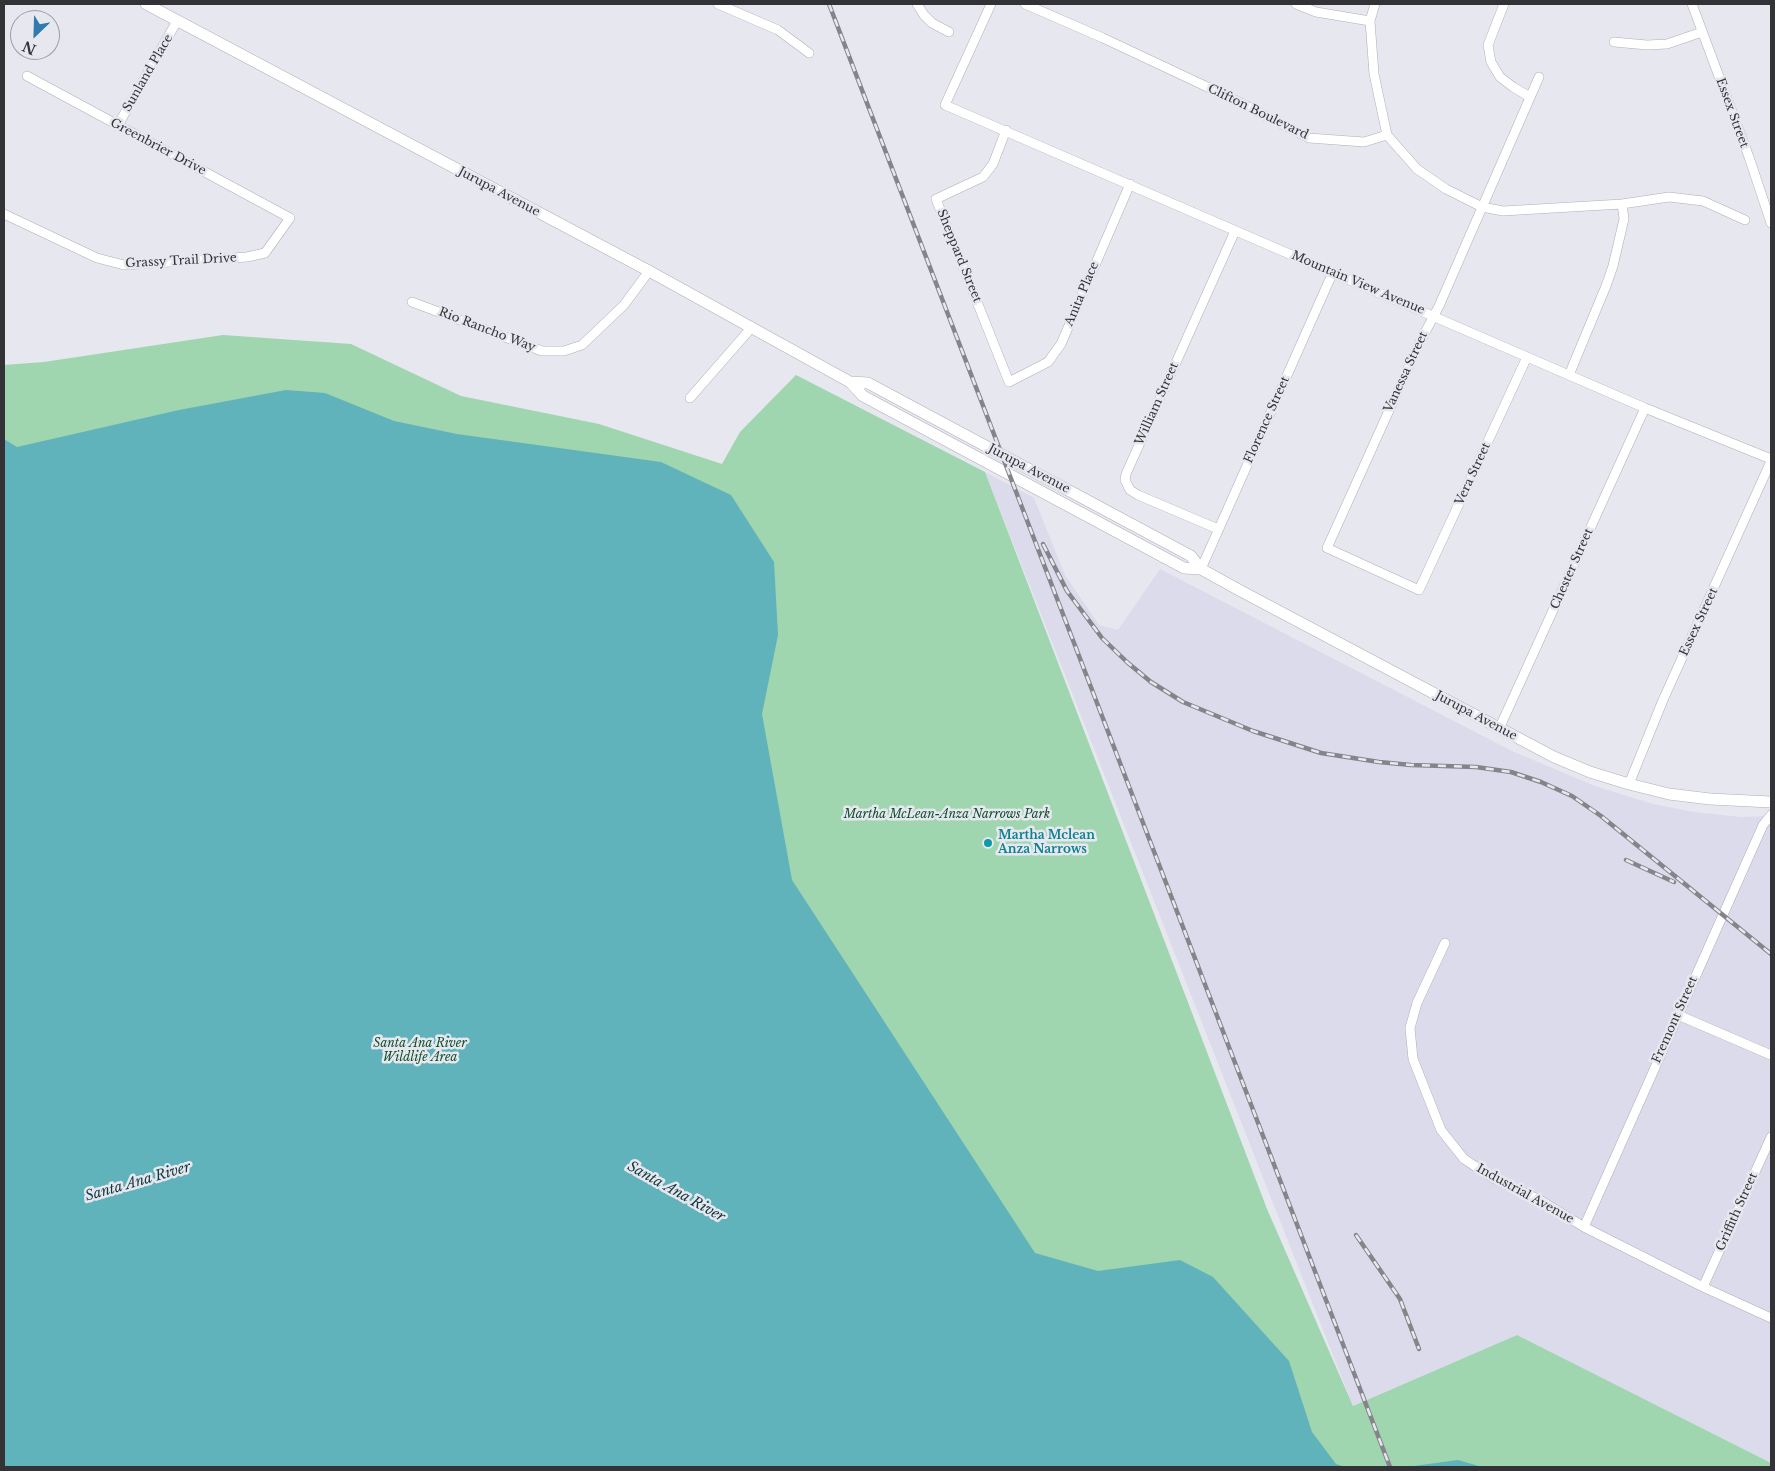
<!DOCTYPE html>
<style>
body{margin:0}
#map{position:relative;width:1775px;height:1471px;overflow:hidden;background:#e7e7f0;font-family:"Libre Baskerville",serif}
canvas{display:block}
.frame{position:absolute;inset:0;border:5px solid #333337;pointer-events:none}
.north{position:absolute;left:10px;top:10px;width:50px;height:50px;box-sizing:border-box;background:#e7e7f0;border:1px solid #9f9fa6;border-radius:50%;rotate:204deg;font-size:14px;font-weight:700;line-height:20px;text-align:center;color:#333337}
.north::after{content:'';display:block;margin:auto;width:18px;height:22px;background:#2f7bae;clip-path:polygon(50% 0,100% 100%,50% 72%,0 100%)}
</style>
<div id="map">
<canvas width="1775" height="1471"></canvas>
<div class="frame"></div>
<div class="north">N</div>
</div>
<script>
const context = document.querySelector('canvas').getContext('2d');
context.lineJoin = 'round';
function paint(path, color) {
  context.fillStyle = color;
  context.fill(path, 'evenodd');
}
function poly(rows) {
  const path = new Path2D();
  for (const r of rows) {
    path.moveTo(r[0], r[1]);
    for (let i = 2; i < r.length; i += 2) path.lineTo(r[i], r[i + 1]);
  }
  return path;
}
function trace(path, color, width, dash) {
  context.strokeStyle = color;
  context.lineWidth = width;
  context.lineCap = dash ? 'butt' : 'round';
  context.setLineDash(dash || []);
  context.stroke(path);
}
function drawText(font, color, halo, rows, align = 'center') {
  context.font = font + ' "Libre Baskerville",serif';
  context.lineWidth = 5;
  context.setLineDash([]);
  context.textBaseline = 'middle';
  context.strokeStyle = halo;
  context.fillStyle = color;
  for (const [text, x, y, turn = 0] of rows) {
    context.save();
    context.translate(x, y);
    context.rotate((+turn || 0) * Math.PI / 180);
    context.textAlign = isNaN(turn) ? turn : align;
    if (halo) context.strokeText(text, 0, 0);
    context.fillText(text, 0, 0);
    context.restore();
  }
}
paint(poly([
 [985,472,1034,498,1065,575,1099,625,1118,630,1160,569,1512,751,1595,786,1653,804,1694,812,1741,817,1771,816,1771,1463,1517,1335,1353,1406]
]), '#dcdbeb');
paint(poly([
 [223,335,351,344,461,396,599,424,722,464,740,432,796,375,985,472,1267,1209,1353,1406,1517,1335,1771,1463,1771,1467,4,1467,4,365,44,362]
]), '#9fd5af');
paint(poly([
 [286,390,325,393,394,421,457,434,661,462,731,495,774,562,778,635,762,714,792,880,1035,1253,1098,1271,1180,1260,1213,1277,1289,1361,1312,1432,1336,1464,1345,1467,4,1467,4,439,17,447,179,410],
 [1458,1460,1482,1467,1409,1467,1414,1466]
]), '#60b3ba');
const minor = poly([
 [718,4,778,30,809,53],
 [917,4,924,15,932,23,949,32],
 [991,4,945,105,1645,408,1771,459],
 [1025,4,1103,38,1235,100,1309,138,1364,142,1387,135,1417,169,1446,189,1482,207,1503,211,1622,204,1669,197,1703,201,1745,220],
 [1296,4,1316,12,1370,21],
 [1375,4,1370,21,1374,74,1387,135],
 [1504,4,1488,45,1491,62,1500,77,1513,87,1530,97],
 [1692,4,1749,157,1771,223],
 [1614,42,1647,45,1667,44,1702,32],
 [118,125,177,21],
 [1006,130,993,164,983,177,936,199,1009,382,1048,362,1061,344,1130,184],
 [4,214,97,258,124,265,247,257,265,253,290,218,27,76],
 [412,302,542,351,564,351,582,345,624,305,649,271],
 [1527,357,1419,590,1327,548,1419,344,1439,306,1539,77],
 [1569,375,1606,286,1613,266,1624,219,1622,204],
 [690,398,752,327],
 [1218,529,1138,495,1130,490,1125,480,1126,474,1235,231],
 [1201,569,1333,272],
 [1499,729,1645,408],
 [1629,784,1663,700,1771,461],
 [1445,943,1417,1003,1410,1028,1413,1059,1441,1130,1464,1159,1495,1179,1540,1200,1584,1227,1703,1287,1771,1318],
 [1678,1015,1771,1055],
 [1584,1227,1763,825,1771,815],
 [1703,1287,1771,1137]
]);
const major = poly([
 [146,4,649,271,850,382,863,396,1184,568,1201,569],
 [850,382,868,383,1191,556,1201,569,1239,590,1554,757,1590,772,1629,784,1669,794,1710,799,1771,802]
]);
trace(minor, '#aeaeb7', 10);
trace(major, '#aeaeb7', 12);
trace(minor, '#fff', 9);
trace(major, '#fff', 11);
const rail = poly([
 [829,4,1390,1467],
 [1043,544,1067,591,1102,638,1128,663,1151,682,1183,702,1253,731,1321,753,1379,762,1411,765,1476,767,1511,772,1541,782,1572,796,1601,816,1771,954],
 [1626,860,1674,882],
 [1356,1235,1400,1299,1419,1349]
]);
trace(rail, '#84848a', 4.5);
trace(rail, '#e7e7f0', 2.5, [8]);
for (const [x, y, r, color] of [
 [988,843,5,"#0f9aa8"]
]) {
  const dot = new Path2D();
  dot.arc(x, y, r, 0, 2 * Math.PI);
  context.fillStyle = color;
  context.fill(dot);
  trace(dot, '#e7e7f0', 2);
}
drawText('12px', '#333337', '#e7e7f0', [
 ["Sunland Place",148,73,-60],
 ["Clifton Boulevard",1258,112,26],
 ["Essex Street",1732,113,70],
 ["Greenbrier Drive",158,147,28],
 ["Jurupa Avenue",499,192,28],
 ["Sheppard Street",959,256,68],
 ["Grassy Trail Drive",181,261,-3],
 ["Mountain View Avenue",1358,283,23],
 ["Anita Place",1082,294,-67],
 ["Rio Rancho Way",487,330,21],
 ["Vanessa Street",1406,372,-65],
 ["William Street",1157,404,-66],
 ["Florence Street",1267,420,-66],
 ["Jurupa Avenue",1029,469,28],
 ["Vera Street",1473,474,-65],
 ["Chester Street",1572,569,-66],
 ["Essex Street",1699,622,-65],
 ["Jurupa Avenue",1476,716,28],
 ["Fremont Street",1675,1020,-66],
 ["Industrial Avenue",1525,1194,29],
 ["Griffith Street",1737,1212,-66]
]);
drawText('italic 12px', '#0d502b', '#e7e7f0', [
 ["Martha McLean-Anza Narrows Park",947,815],
 ["Santa Ana River",420,1044],
 ["Wildlife Area",420,1058]
]);
drawText('bold 12px', '#0d838f', '#e7e7f0', [
 ["Martha Mclean",998,836],
 ["Anza Narrows",998,850]
], 'left');
drawText('italic 14px', '#0f383b', '#e7e7f0', [
 ["Santa Ana River",138,1182,-16],
 ["Santa Ana River",676,1192,29]
]);
</script>
